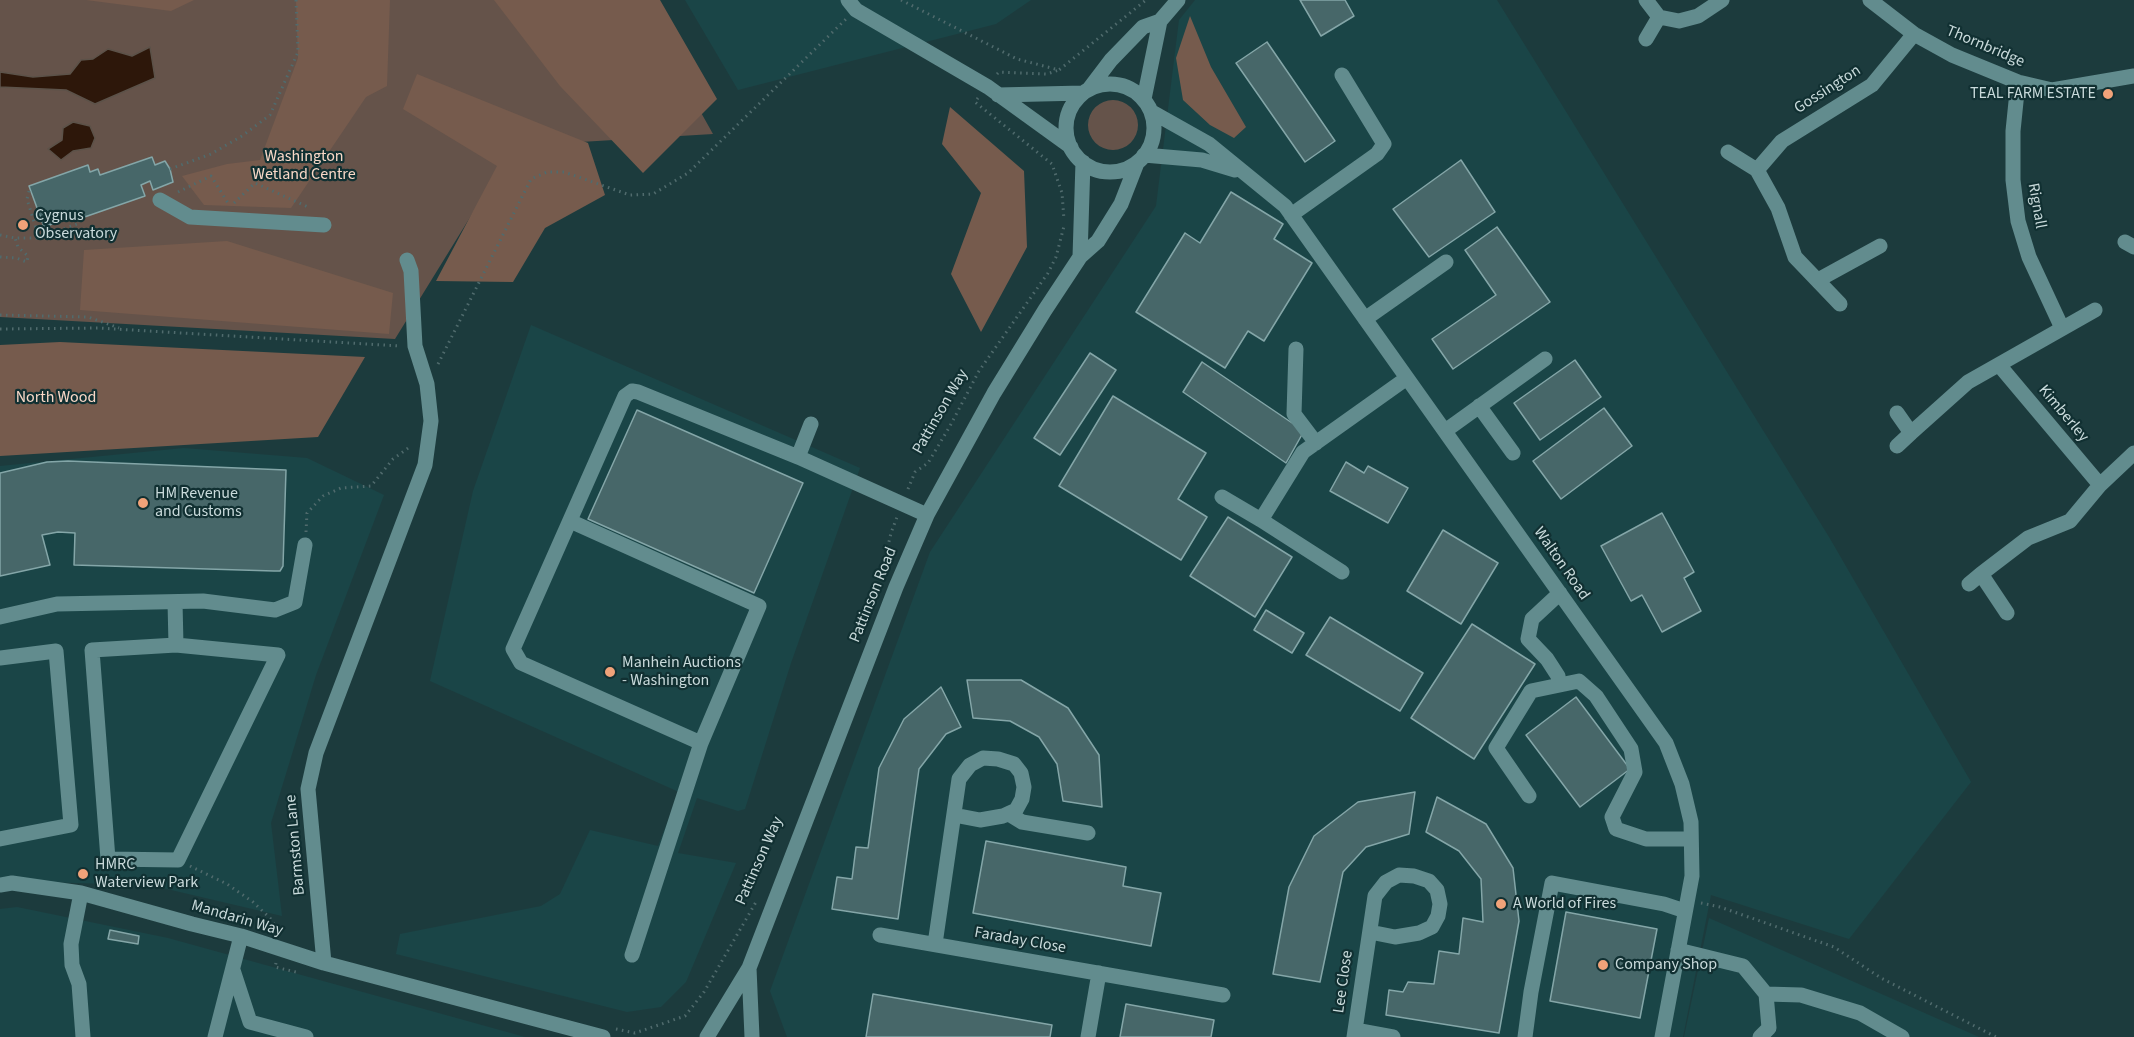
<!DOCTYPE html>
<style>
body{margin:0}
canvas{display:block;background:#1c3b3d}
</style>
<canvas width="2134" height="1037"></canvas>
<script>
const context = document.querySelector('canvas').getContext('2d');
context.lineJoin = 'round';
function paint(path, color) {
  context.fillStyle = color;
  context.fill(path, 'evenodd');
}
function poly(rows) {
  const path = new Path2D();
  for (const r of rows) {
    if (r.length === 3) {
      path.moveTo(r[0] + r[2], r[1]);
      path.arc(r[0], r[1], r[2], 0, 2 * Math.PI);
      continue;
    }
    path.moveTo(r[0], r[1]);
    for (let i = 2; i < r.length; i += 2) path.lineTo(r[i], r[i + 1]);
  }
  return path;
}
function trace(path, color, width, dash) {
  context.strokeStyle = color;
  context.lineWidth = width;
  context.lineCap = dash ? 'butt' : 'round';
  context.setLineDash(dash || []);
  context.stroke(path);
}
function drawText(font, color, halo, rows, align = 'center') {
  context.font = font + ' "Source Sans 3",sans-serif';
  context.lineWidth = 4.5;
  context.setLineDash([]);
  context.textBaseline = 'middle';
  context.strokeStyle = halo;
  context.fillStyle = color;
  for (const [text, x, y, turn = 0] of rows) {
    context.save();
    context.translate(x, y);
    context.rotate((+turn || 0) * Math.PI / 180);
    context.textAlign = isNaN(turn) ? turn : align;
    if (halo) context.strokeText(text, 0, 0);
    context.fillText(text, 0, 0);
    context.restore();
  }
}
paint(poly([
 [685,0,1031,0,996,24,738,90],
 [1195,0,1497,0,1829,537,1971,782,1849,939,1711,895,1683,1037,787,1037,770,991,930,552,1156,206,1179,20],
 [531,325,860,468,791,663,745,809,738,811,697,798,678,853,736,863,686,982,661,1007,627,1012,396,954,400,934,541,906,560,894,590,830,658,846,679,792,430,681,473,491],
 [184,448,307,458,384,495,316,675,271,823,282,916,150,885,0,881,0,466],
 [17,907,168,938,525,1037,0,1037,0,909],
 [1709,918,1979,1037,1684,1037]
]), '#1a4547');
paint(poly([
 [0,0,638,0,713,134,514,146,395,339,0,317],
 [1113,125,25]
]), '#65534a');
paint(poly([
 [86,0,194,0,171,11],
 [296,0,390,0,387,86,366,97,291,208,204,205,182,176,227,164,260,160,298,58],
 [494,0,660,0,717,99,643,173,560,86],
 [1190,16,1211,67,1246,127,1234,138,1210,125,1183,100,1176,58],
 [417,74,588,143,605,195,545,228,513,282,436,281,497,166,403,109],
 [950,107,1024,171,1027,247,981,332,951,274,981,193,942,144],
 [227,241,393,293,389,334,80,310,84,250],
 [60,342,365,357,318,437,0,456,0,345]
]), '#765b4d');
const water = poly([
 [150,47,155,78,95,104,66,90,0,87,0,72,33,77,70,74,81,60,93,59,108,49,132,56,150,47],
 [73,122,90,126,95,138,91,148,73,151,61,160,48,149,62,140,63,128,73,122]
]);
paint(water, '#2d170a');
trace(water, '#5c5249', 1.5);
const building = poly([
 [1300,0,1345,0,1354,16,1321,36,1300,0],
 [1267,42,1335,141,1305,162,1236,63,1267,42],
 [152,157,155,165,165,161,170,169,173,182,153,190,150,181,141,185,145,196,73,221,71,217,44,227,29,186,88,165,90,172,98,169,100,175,152,157],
 [1461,160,1495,212,1429,257,1393,209,1461,160],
 [1231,192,1283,224,1274,239,1312,263,1264,341,1248,331,1225,368,1136,312,1185,233,1200,243,1231,192],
 [23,226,4.5],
 [1497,227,1550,302,1453,369,1432,339,1496,295,1465,250,1497,227],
 [1090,353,1116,370,1060,455,1034,438,1090,353],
 [1575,360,1601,397,1540,440,1514,403,1575,360],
 [1202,362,1304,431,1286,463,1183,392,1202,362],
 [1113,396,1206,453,1178,499,1207,517,1181,560,1059,486,1113,396],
 [1604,408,1632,446,1561,499,1533,461,1604,408],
 [637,410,803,483,754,593,588,519,637,410],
 [68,461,286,470,283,566,280,571,274,571,74,565,75,533,58,532,42,535,50,565,0,576,0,473,47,462,68,461],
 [1346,462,1364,473,1368,466,1408,488,1388,523,1330,491,1346,462],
 [1662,513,1694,572,1684,578,1701,611,1662,632,1642,595,1631,601,1601,546,1662,513],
 [1228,517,1292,557,1255,617,1190,576,1228,517],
 [1443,530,1498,563,1461,624,1407,591,1443,530],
 [1266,610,1304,633,1292,653,1254,630,1266,610],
 [1330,617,1423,673,1400,711,1306,655,1330,617],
 [1472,624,1535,664,1474,759,1411,718,1472,624],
 [967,680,1021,680,1068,708,1099,755,1102,807,1063,801,1057,764,1039,737,1010,721,973,718,967,680],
 [941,687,961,727,946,734,919,769,898,919,832,909,837,877,852,879,856,847,868,848,879,768,904,719,941,687],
 [1576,697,1630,769,1580,807,1526,735,1576,697],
 [1415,792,1409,834,1366,847,1343,872,1320,982,1273,974,1289,887,1314,836,1358,802,1415,792],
 [1437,797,1486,824,1513,868,1519,921,1499,1033,1386,1015,1389,990,1403,992,1408,982,1434,984,1439,951,1459,954,1463,918,1483,922,1481,879,1459,851,1426,832,1437,797],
 [986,841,1126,867,1123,886,1161,893,1151,946,973,913,986,841],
 [1566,912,1657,929,1640,1018,1550,1001,1566,912],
 [110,930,139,936,138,944,108,939,110,930],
 [873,994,1052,1025,1050,1037,866,1037,873,994],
 [1126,1004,1214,1020,1211,1037,1120,1037,1126,1004]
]);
paint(building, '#476769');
trace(building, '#84a6a8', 1.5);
trace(poly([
 [901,0,1017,59,1059,70,1146,0],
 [997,74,999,72,1047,74,1059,70],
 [978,98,975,102,1052,164,1062,193,1064,220],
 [170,169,211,154,242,136,270,115,298,52,296,0],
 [29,191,27,199,39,238],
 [178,192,211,176,228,203],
 [234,203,255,183,308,207],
 [0,235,15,238,39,238,80,223,79,219],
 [0,257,16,258,27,262,28,256,18,247,15,238],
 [0,315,88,317,119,328],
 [0,329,98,328,400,346],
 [438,364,531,179,547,172,564,172,630,195,653,194,688,173,846,19],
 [908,489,915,472,928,463,950,426,979,371,1048,273,1056,257,1064,226],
 [306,532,307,513,323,496,341,488,371,486,393,459,411,446],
 [881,577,891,533,897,517],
 [190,866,227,884,253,902,272,920,278,933],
 [1701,903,1720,907,1834,947,1881,978,1996,1037],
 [276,963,275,967,300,973],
 [616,1029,635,1033,685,1016,704,992,756,902]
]), '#506b6d', 3, [1.5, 4.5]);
trace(poly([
 [848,0,856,10,988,87,1071,147],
 [1646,0,1659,17,1646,39],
 [1870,0,1914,34,1952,55,2018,82,2052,90,2134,76],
 [1659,17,1679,21,1698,16,1722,0],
 [2018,82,2013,131,2013,180,2018,221,2029,257,2062,328],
 [1110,128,44],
 [1089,89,1111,60,1143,27,1160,21],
 [998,95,1083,93],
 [1144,99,1160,21,1178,0],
 [1152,112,1209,144,1285,206,1666,743,1682,784,1691,822,1692,876,1662,1037],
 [1728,152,1757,170],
 [1144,155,1202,160,1235,170],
 [160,200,190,217,324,225],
 [1291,215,1377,154,1384,144,1342,75],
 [2125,242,2134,247],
 [1080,257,1083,162],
 [1818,280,1880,246],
 [1840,304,1795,257,1778,208,1757,170,1782,141,1872,85,1914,34],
 [1365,319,1446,262],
 [1296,349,1294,414,1316,443],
 [1999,365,2100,485],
 [1479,406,1513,453],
 [811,424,798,457,927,515],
 [1445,431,1545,359],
 [1911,433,1968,382,2095,310],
 [1897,446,1911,433,1897,413],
 [1222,497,1261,520],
 [570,521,759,606,701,743,632,955],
 [1342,572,1261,520,1303,452,1407,378],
 [1981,574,2028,538,2070,521,2100,485,2134,453],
 [1969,584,1981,574,2007,613],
 [175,602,176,645],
 [0,617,57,604,203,601,275,610,295,602,305,545],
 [176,645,278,655,178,860,108,859,92,650,176,645],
 [0,658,56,651,71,825,0,839],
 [1559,684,1558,676,1547,659,1528,639,1532,619,1560,593],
 [701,743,521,663,513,649,625,396,632,391,638,392,798,457],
 [1529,796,1496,748,1531,691,1579,681,1596,696,1631,749,1635,772,1612,817,1616,829,1646,839,1691,839],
 [1009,814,1022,822,1088,833],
 [0,885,12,883,81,893,192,924,241,936,324,963,603,1037],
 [81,893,71,944,72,965,79,984,83,1037],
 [880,935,1223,995],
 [935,944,959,779,970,765,983,758,998,759,1014,764,1021,773,1024,787,1022,799,1016,810,1003,816,980,820,954,815],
 [1678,950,1743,966,1766,994,1769,1028,1760,1037],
 [324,963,308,789,316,753,425,465,431,421,427,384,415,346,411,271,407,260],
 [749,968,752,1037],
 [233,970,250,1022,306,1037],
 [1766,994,1801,995,1860,1013,1902,1037],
 [1355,1030,1393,1037],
 [215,1037,241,936],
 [707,1037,749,968,896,587,927,515,994,393,1045,310,1080,257,1098,241,1121,204,1137,163],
 [1088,1037,1099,973],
 [1354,1037,1375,896,1386,882,1399,875,1414,876,1429,881,1437,890,1440,904,1438,916,1432,927,1419,933,1395,937,1370,932],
 [1525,1037,1531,992,1552,883,1664,904,1685,911]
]), '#628c8e', 15);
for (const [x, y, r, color] of [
 [2108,94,6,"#f0a279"],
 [23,225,6,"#f0a279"],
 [143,503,6,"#f0a279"],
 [610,672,6,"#f0a279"],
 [83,874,6,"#f0a279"],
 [1501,904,6,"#f0a279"],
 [1603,965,6,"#f0a279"]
]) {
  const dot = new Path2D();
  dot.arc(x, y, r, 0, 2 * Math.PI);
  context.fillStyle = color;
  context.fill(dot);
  trace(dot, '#113032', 2);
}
drawText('16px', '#c9dadb', '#113032', [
 ["Thornbridge",1985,47,23],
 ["Gossington",1828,90,-33],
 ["Rignall",2036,206,80],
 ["Pattinson Way",941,412,-60],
 ["Kimberley",2063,414,50],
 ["Walton Road",1561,564,55],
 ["Pattinson Road",874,595,-68],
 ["Barmston Lane",296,845,-95],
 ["Pattinson Way",760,861,-66],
 ["Mandarin Way",237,919,16],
 ["Faraday Close",1020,941,10],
 ["Lee Close",1344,982,-82]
]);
drawText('16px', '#c9dadb', '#113032', [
 ["TEAL FARM ESTATE",2096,94,"right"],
 ["Cygnus",35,216],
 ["Observatory",35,234],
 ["HM Revenue",155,494],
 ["and Customs",155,512],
 ["Manhein Auctions",622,663],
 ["- Washington",622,681],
 ["HMRC",95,865],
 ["Waterview Park",95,883],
 ["A World of Fires",1513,904],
 ["Company Shop",1615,965]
], 'left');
drawText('16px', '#f9d8c7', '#113032', [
 ["Washington",304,157],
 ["Wetland Centre",304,175],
 ["North Wood",56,398]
]);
</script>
